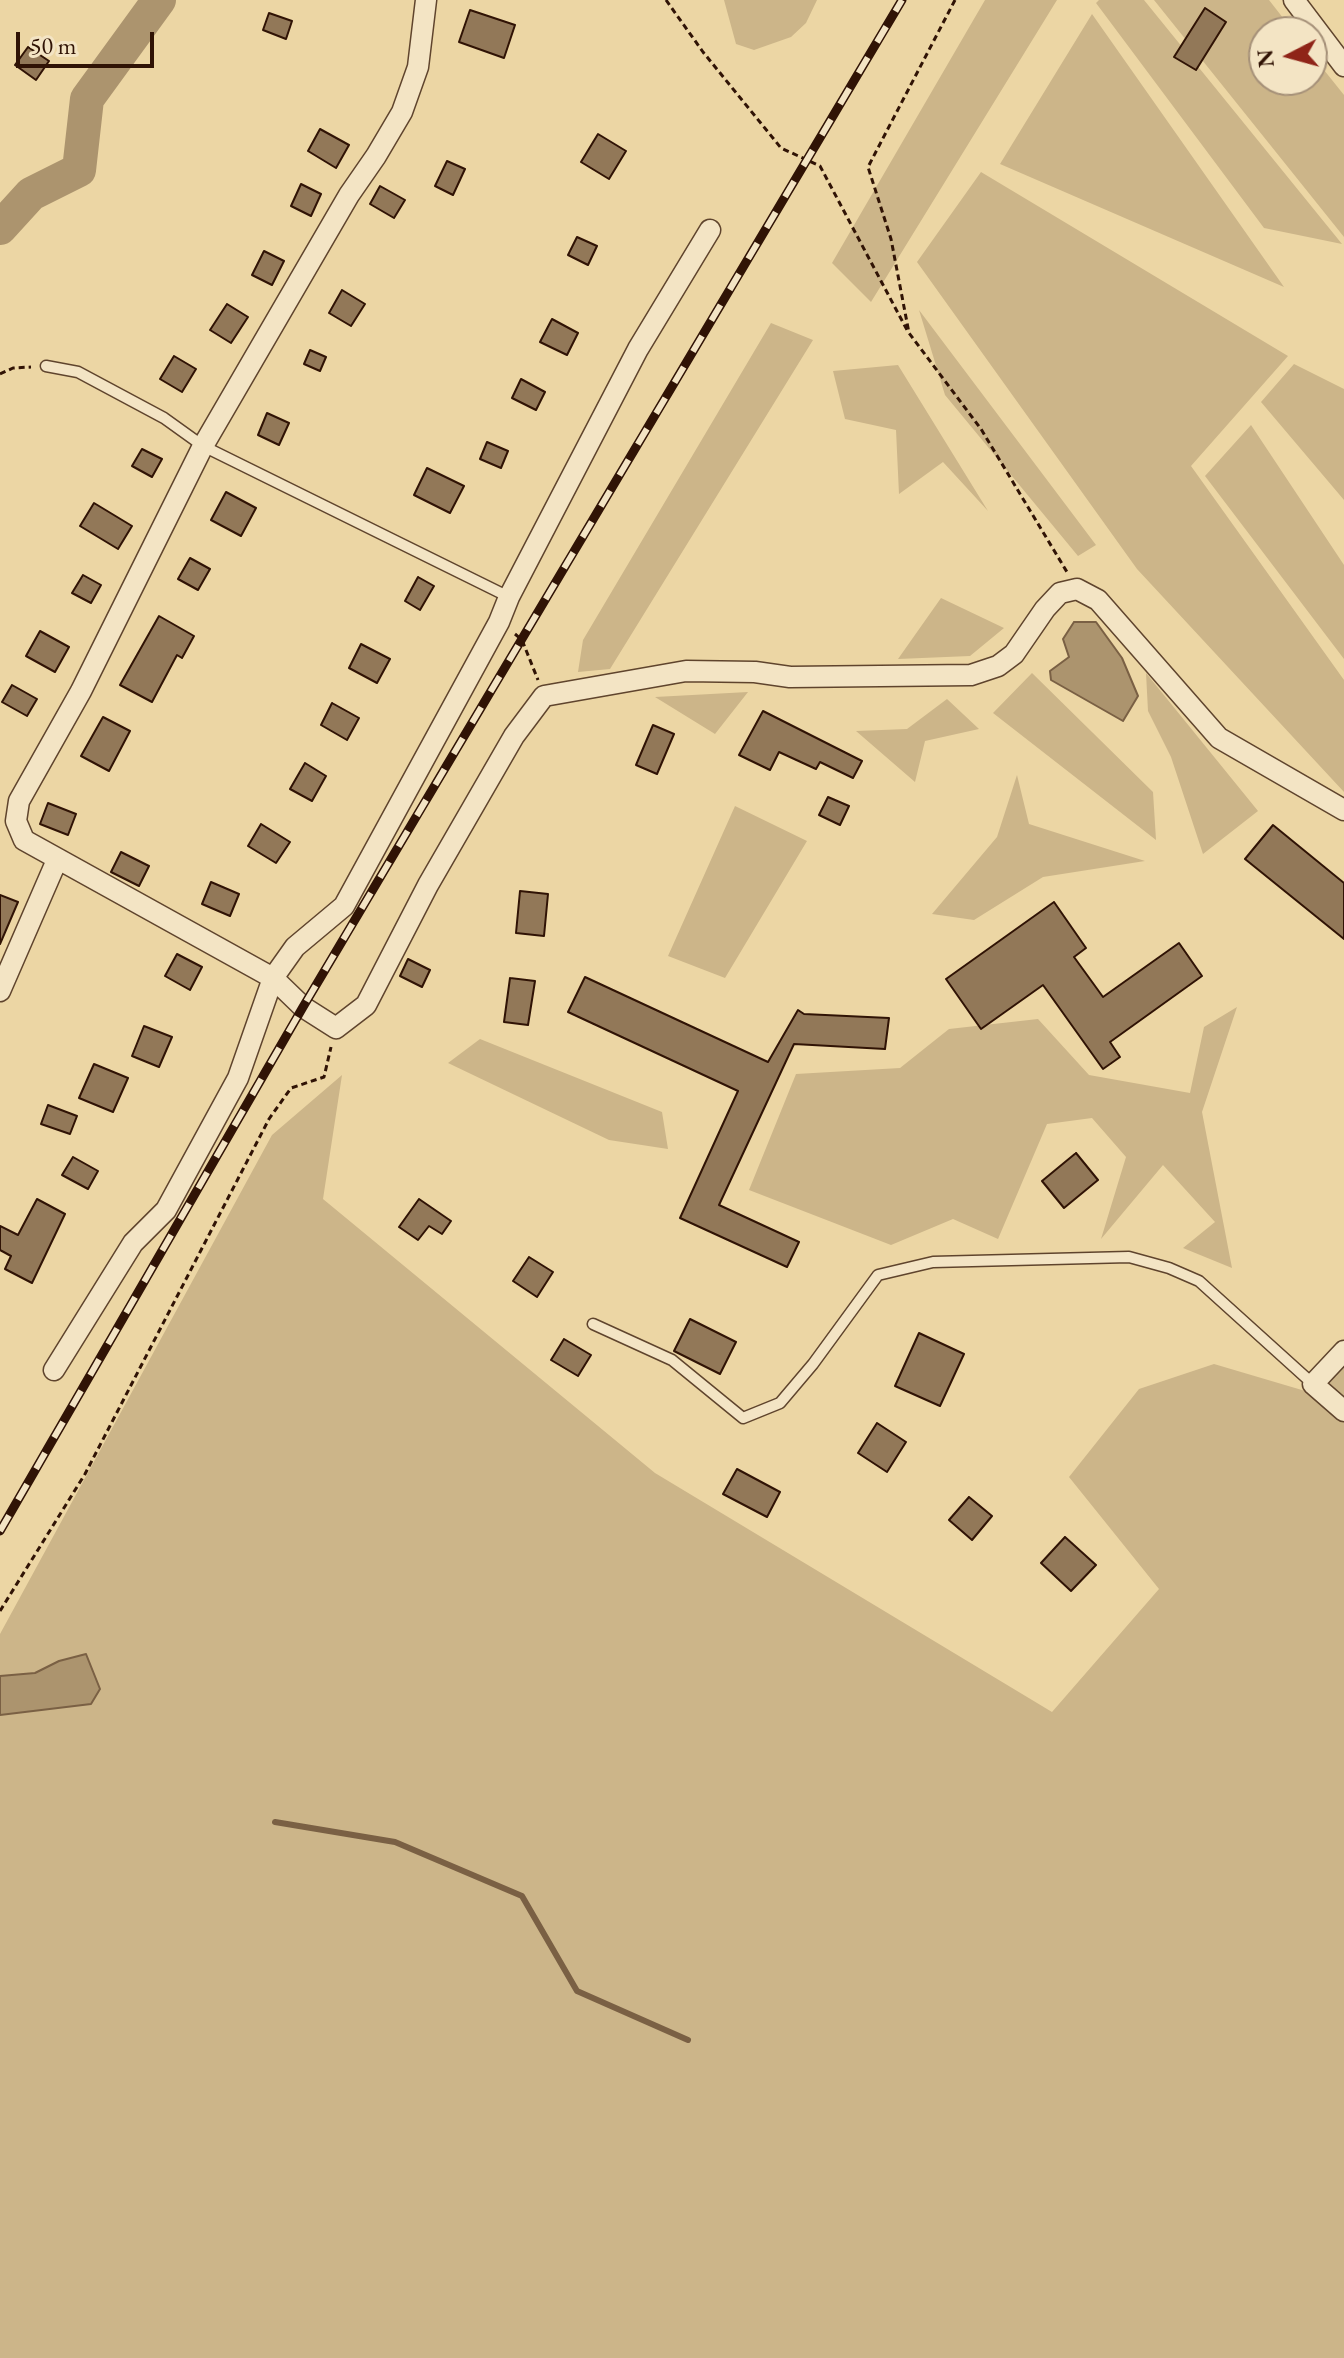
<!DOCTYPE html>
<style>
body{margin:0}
#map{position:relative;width:1344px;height:2358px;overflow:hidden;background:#ecd6a4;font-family:"EB Garamond",serif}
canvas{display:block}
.north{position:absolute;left:1248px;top:16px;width:80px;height:80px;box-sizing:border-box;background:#f3e4c4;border:2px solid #a59078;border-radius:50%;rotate:264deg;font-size:22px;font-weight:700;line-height:32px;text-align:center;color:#301305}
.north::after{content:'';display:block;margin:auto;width:28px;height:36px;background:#8f2418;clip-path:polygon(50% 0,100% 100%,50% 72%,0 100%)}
.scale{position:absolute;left:16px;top:32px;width:138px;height:36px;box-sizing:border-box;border:4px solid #301305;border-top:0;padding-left:10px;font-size:24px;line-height:28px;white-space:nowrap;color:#301305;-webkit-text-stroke:6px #f3e4c4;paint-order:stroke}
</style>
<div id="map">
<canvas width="1344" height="2358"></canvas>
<div class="north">N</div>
<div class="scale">50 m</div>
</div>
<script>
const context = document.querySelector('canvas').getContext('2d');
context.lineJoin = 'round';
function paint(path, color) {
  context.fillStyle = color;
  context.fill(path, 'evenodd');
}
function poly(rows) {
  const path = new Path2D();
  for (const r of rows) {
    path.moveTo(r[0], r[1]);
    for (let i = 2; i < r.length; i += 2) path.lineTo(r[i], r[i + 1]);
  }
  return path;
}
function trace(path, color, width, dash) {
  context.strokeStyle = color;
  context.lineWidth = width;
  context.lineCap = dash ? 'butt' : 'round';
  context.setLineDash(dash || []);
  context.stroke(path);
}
paint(poly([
 [724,0,817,0,806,23,791,37,754,50,736,44],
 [985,0,1057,0,871,302,832,263],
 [1099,0,1144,0,1342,244,1264,228,1096,3],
 [1154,0,1269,0,1294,32,1264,32,1264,80,1312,80,1312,55,1344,95,1344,237],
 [1092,14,1284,287,1000,164],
 [981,172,1288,356,1191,466,1344,680,1344,792,1137,569,917,262],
 [919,310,1096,545,1078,556,945,395],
 [771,323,813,340,610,669,578,672,583,640],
 [1294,364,1344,389,1344,500,1261,402],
 [898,365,988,511,943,462,899,494,896,430,845,419,833,371],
 [1251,425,1344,565,1344,659,1205,476],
 [941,598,1004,628,970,656,898,659],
 [1032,673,1153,792,1156,840,993,713],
 [1146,673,1258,811,1203,854,1171,757,1148,711],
 [748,692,715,734,655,697],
 [947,699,979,729,925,741,915,782,856,731,907,729],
 [1017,775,1029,824,1145,861,1043,877,974,920,932,914,997,837],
 [735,806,807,841,725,978,668,956],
 [1237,1007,1202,1112,1232,1268,1183,1248,1215,1222,1163,1165,1101,1239,1126,1157,1092,1118,1047,1124,998,1239,953,1219,891,1245,749,1190,796,1074,900,1068,949,1029,1038,1019,1089,1075,1190,1093,1204,1027],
 [480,1039,662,1112,668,1149,609,1140,448,1063],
 [342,1075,323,1199,655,1473,1052,1712,1159,1589,1069,1477,1139,1389,1214,1364,1312,1393,1344,1360,1344,2358,0,2358,0,1634,272,1135]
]), '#ccb589');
const water = poly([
 [1074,622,1096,622,1122,658,1138,696,1123,721,1051,680,1050,671,1069,657,1063,639,1074,622],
 [86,1654,100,1689,91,1704,0,1715,0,1676,35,1673,59,1661,86,1654]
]);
paint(water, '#ac946e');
trace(water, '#7a6044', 2);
trace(poly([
 [275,1822,395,1842,522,1896,577,1991,688,2040]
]), '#7a6044', 6);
trace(poly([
 [0,228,31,194,79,170,87,99,159,0]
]), '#ac946e', 34);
const building = poly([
 [1205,8,1226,22,1196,70,1174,57,1205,8],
 [470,10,515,25,504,58,459,42,470,10],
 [269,13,292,21,286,39,263,30,269,13],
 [28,47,49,61,36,80,15,65,28,47],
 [320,129,349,145,336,168,308,151,320,129],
 [598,134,626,151,609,179,581,162,598,134],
 [447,161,465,169,453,195,435,186,447,161],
 [301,184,321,194,311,216,291,206,301,184],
 [380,186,405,200,394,218,370,204,380,186],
 [577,237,597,246,588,265,568,255,577,237],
 [264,251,284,261,272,285,252,275,264,251],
 [342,290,365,304,351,326,329,313,342,290],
 [227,304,248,317,231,343,210,330,227,304],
 [552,319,578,333,567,355,540,342,552,319],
 [310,350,326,357,320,371,304,364,310,350],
 [174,356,196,369,182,392,160,379,174,356],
 [521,379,545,392,536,410,512,398,521,379],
 [267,413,289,423,279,445,258,435,267,413],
 [487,442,508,451,501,468,480,459,487,442],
 [142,449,162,459,152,477,132,466,142,449],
 [427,468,464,486,450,513,414,495,427,468],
 [226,492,256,508,241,536,211,520,226,492],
 [94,503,132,526,118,549,80,526,94,503],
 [190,558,210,569,198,590,178,579,190,558],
 [83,575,101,585,91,603,72,593,83,575],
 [418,577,434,586,420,610,405,601,418,577],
 [159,616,194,636,182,658,177,655,152,702,120,685,159,616],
 [40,631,69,647,55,672,26,656,40,631],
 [361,644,390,659,377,683,349,668,361,644],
 [12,685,37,699,27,716,2,702,12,685],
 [332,703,359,718,347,740,321,725,332,703],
 [763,711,862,761,853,778,820,762,816,769,779,752,770,770,739,755,763,711],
 [103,717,130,731,109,771,81,756,103,717],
 [653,725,674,734,657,774,636,765,653,725],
 [305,763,326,776,312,801,290,789,305,763],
 [828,797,849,806,840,825,819,815,828,797],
 [48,803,76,814,68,835,40,824,48,803],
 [261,824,290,842,276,863,248,846,261,824],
 [1273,825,1344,883,1344,939,1245,859,1273,825],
 [121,852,149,866,139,886,111,872,121,852],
 [211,882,239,894,230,916,202,904,211,882],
 [520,891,548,894,544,936,516,933,520,891],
 [0,895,18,902,0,944,0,895],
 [1054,902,1086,948,1074,957,1103,997,1179,943,1202,976,1110,1042,1120,1057,1103,1069,1043,985,981,1029,946,979,1054,902],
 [177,954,202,967,190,990,165,976,177,954],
 [408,959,430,970,422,987,400,976,408,959],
 [585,977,768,1062,798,1010,804,1014,889,1018,885,1049,794,1044,719,1205,799,1242,787,1267,680,1218,738,1091,568,1012,585,977],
 [510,978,535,981,528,1025,504,1022,510,978],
 [144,1026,172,1037,159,1067,132,1056,144,1026],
 [94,1064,128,1078,113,1112,79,1098,94,1064],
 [48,1105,77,1116,70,1134,41,1124,48,1105],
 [1076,1153,1098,1180,1064,1208,1042,1181,1076,1153],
 [73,1157,98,1171,88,1189,62,1175,73,1157],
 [37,1199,65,1214,32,1283,5,1269,11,1256,0,1250,0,1226,18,1235,37,1199],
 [419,1199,451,1221,442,1234,429,1226,418,1240,399,1227,419,1199],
 [529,1257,553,1272,537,1297,513,1281,529,1257],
 [690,1319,736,1342,720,1374,674,1351,690,1319],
 [919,1333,964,1354,940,1406,895,1386,919,1333],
 [564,1339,591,1355,578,1376,551,1360,564,1339],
 [877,1423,906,1442,887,1472,858,1453,877,1423],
 [737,1469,780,1492,767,1517,723,1494,737,1469],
 [969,1497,992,1516,972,1540,949,1520,969,1497],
 [1065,1537,1096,1565,1071,1591,1041,1563,1065,1537]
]);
paint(building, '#927858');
trace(building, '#301305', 2);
const lane = poly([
 [46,366,78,372,164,418,203,446,509,597],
 [593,1324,672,1360,743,1418,780,1403,813,1364,878,1275,933,1262,1129,1257,1169,1268,1199,1281,1313,1384]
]);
const street = poly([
 [426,0,418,67,402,112,376,156,349,195,203,446,81,691,19,801,16,821,24,840,273,978,303,1007,336,1028,366,1005,428,885,514,736,544,696,686,671,755,672,790,677,971,675,998,666,1014,654,1045,609,1060,593,1077,589,1098,600,1219,738,1344,810],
 [1294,0,1344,66],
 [0,991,57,860],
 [1344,1351,1313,1384,1344,1411],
 [54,1370,133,1243,166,1210,238,1078,273,978,295,947,344,906,499,622,509,597,638,349,710,230]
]);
trace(lane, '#5f442d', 13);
trace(street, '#5f442d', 23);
trace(poly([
 [666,0,703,52,781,148,820,166,907,330],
 [955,0,868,167,891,239,909,333,981,429,1067,572],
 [0,374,13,368,31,367],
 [515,634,522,640,538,680],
 [0,1611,85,1474,269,1119,291,1088,324,1077,331,1047]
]), '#301305', 3, [6, 4]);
trace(lane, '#f3e4c4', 10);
trace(street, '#f3e4c4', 20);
const rail = poly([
 [0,1531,303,1007,902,0]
]);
trace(rail, '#301305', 9);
trace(rail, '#f3e4c4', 6, [18]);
</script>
